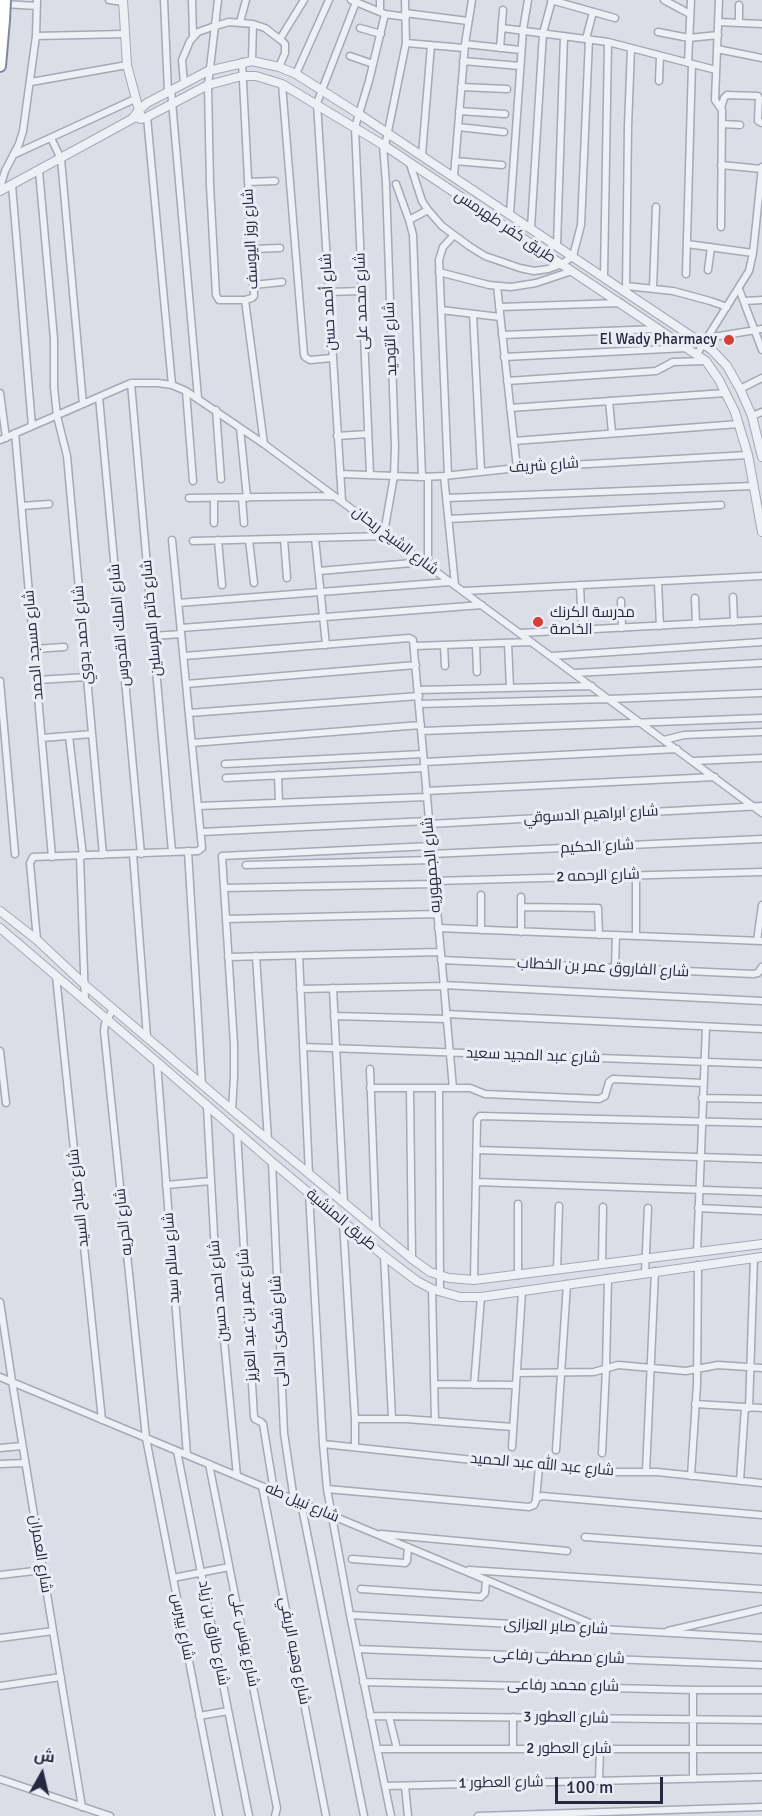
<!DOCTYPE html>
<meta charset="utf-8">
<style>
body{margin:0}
#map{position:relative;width:762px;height:1816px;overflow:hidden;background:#dcdee7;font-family:Signika,Cairo,sans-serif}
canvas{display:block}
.north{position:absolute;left:12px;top:1744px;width:60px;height:60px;-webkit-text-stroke:4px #ebedf5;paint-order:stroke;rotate:8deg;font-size:16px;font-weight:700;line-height:24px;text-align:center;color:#25293f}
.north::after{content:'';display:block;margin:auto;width:21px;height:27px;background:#25293f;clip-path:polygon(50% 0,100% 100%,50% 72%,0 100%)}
.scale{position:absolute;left:555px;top:1777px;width:108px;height:27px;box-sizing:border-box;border:3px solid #25293f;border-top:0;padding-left:8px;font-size:18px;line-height:21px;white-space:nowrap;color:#25293f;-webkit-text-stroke:4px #ebedf5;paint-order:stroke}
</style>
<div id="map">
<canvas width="762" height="1816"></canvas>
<div class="north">ش</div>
<div class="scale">100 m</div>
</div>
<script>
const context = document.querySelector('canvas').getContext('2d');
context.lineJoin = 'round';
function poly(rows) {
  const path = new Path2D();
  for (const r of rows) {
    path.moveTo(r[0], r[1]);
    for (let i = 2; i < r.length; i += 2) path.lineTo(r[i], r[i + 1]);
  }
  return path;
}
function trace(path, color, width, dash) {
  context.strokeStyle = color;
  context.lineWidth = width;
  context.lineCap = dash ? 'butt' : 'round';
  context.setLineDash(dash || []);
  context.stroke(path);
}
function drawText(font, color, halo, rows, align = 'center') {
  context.font = font + ' Signika,Cairo,sans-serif';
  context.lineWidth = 6;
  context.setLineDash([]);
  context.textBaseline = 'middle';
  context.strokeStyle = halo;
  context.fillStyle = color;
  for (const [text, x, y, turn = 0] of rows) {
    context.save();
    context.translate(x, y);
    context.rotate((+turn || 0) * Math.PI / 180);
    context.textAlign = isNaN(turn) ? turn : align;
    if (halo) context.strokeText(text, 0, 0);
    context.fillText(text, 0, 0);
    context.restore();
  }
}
const minor = poly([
 [109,0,123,2],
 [164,0,168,92],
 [192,0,193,35],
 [218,0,208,85,210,185,216,295,219,300,245,300],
 [351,0,385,14,406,17],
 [551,0,615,18],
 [664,0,690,14],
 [719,0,715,100,722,110,721,227],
 [4,4,37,6],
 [380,12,380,0],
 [405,13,468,21],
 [240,22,246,0],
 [718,22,762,24],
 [739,22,739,5],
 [360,28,381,34],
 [502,28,608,42,716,70],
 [658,32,689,38,718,35],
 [36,36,125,34],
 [280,39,304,0],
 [586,39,593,12],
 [406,43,464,48],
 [465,44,521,50],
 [500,48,503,10],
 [717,49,762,58],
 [350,56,373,64],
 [252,61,253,24],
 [463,61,520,66],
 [242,62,254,296,252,298,245,300,264,444],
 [688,63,691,0],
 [296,74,329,0],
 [659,81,660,56],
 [31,82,127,65],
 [184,83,182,60,190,41,198,32,215,26,229,22,253,24,265,28,282,41,285,44,285,53,279,67],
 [282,84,304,355,305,357,310,360,332,358],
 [461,87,507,89],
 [171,90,198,398],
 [721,108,724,98,727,95,758,96,759,98,758,121,762,123],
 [459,111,505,114],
 [147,117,172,385],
 [722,124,740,125],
 [458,127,504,132],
 [51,138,61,159,83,404],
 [383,145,386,184,395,447,394,476,384,533],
 [385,146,406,43,405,0],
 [13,155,135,99],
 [422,155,431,45],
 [455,161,502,165],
 [410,164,422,201,428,210,442,226,469,246,485,256,520,268,534,271,548,269,562,264,573,256,581,225,589,39],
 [721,165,762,169],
 [39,171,54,339,54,387,57,416,67,456,103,855],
 [454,176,465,44,472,0],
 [248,182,275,181],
 [396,184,409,220,413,235,422,477],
 [12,185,32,426],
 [0,188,5,171,19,144,23,131,36,36,37,0],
 [510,214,523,30,528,0],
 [409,220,428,210],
 [531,228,543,33,552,0],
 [687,244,753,253],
 [557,245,564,36],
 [251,249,280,248],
 [708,270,711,247],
 [439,272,489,285,511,287,536,283,572,271],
 [686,274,692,64],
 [604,276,608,42],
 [253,285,282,282],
 [497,286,517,468],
 [626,286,673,291,710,301,727,307],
 [653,288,656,207],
 [739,289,762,350],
 [626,291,628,127,631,48],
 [328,292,362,291],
 [744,301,762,300],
 [499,307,621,303],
 [441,310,500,317],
 [473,314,481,471],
 [502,335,657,329],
 [707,338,762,329],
 [697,354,749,271,753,253,762,167],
 [504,357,687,348],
 [507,381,656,371,673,362,705,361],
 [131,383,172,852],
 [740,389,762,378],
 [186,391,193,481],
 [0,393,6,438],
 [99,397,141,854],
 [609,401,612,433],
 [510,408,725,393],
 [216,410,221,479],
 [752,416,762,412],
 [240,428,247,498],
 [15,433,52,857],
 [337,436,368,434],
 [0,440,131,383,158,383,172,385,186,391,264,444,762,813],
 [514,441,739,424],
 [340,474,422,477,444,476,517,468,748,455],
 [370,474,355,127,369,81,385,14],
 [448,475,439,260,443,247,454,235],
 [444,476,455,585],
 [428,477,428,566],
 [189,498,334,496],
 [214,498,214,523],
 [242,498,244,523],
 [447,498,753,486],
 [342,501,317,103,356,2],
 [22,506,49,504],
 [449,519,721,505],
 [315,538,326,645],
 [284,539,287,578],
 [218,540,222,585],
 [249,540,254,583],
 [193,541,388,536],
 [319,571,424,562],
 [658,582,660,626],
 [580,585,582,630],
 [464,591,762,576],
 [733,597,734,622],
 [695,598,696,624],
 [621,601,622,628],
 [178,603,450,582],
 [181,628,482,605],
 [520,633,762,620],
 [153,636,181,634],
 [508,643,510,688],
 [476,644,477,672],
 [444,645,445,666],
 [414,646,531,642],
 [34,649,64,647],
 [184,656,409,638,413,640,453,1088],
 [552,656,762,642],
 [575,673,762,663],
 [37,680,87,677],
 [0,681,15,854],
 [186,684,416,665],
 [418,690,592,686],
 [419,704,609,699,762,693],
 [189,713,419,696],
 [422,731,762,718],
 [69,736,83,856],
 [42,738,92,734],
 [664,740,684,735,762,732],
 [192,743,421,725],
 [694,761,762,758],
 [424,762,677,749],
 [225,764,423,754],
 [278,775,279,803],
 [226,778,424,768],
 [426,791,715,777],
 [199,806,426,797],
 [429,824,762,806],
 [201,832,428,821],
 [188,851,202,1085],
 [133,854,147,1037],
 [431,854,762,839],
 [80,856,85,1001],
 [246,865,432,860],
 [434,881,762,872],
 [224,888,434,884],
 [481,895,481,930],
 [521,897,521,932],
 [521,907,598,908,599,935],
 [226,919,437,914],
 [438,928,762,941],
 [636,936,636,875],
 [37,940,30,863,33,857,198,851,202,848,172,540],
 [757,941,762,905],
 [256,956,268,1140],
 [299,956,309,1174],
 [228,957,440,952],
 [441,960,753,974,758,973,762,967],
 [615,968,616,935],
 [56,976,102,1420],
 [443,985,762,1001],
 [333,988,344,1203],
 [300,989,444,986],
 [113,1009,105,1024,104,1031,146,1438,219,1816],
 [446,1014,762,1029],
 [334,1016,446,1019],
 [303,1047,762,1064],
 [0,1051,6,1103],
 [157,1062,187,1455],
 [370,1069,376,1229],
 [370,1088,470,1088,485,1094,599,1099,605,1096,609,1082,613,1079,703,1083],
 [410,1088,412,1259],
 [439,1088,440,1292],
 [702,1098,762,1099],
 [207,1107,214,1235,237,1476],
 [232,1110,234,1077,234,1044,222,856,431,846],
 [237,1132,254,1417,255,1419,261,1422,263,1424,274,1491],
 [477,1150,762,1159],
 [272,1162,284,1433,294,1500],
 [476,1182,762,1192],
 [166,1185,211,1181],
 [309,1193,323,1444,327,1489,350,1615,391,1816],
 [698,1208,762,1211],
 [343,1222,355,1419,355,1447],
 [697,1252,706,1027],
 [384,1256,392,1418],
 [602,1264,603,1207],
 [557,1270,559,1206],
 [645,1273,648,1208],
 [518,1275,518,1204],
 [474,1280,477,1120,480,1116,762,1123],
 [432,1289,435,1421],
 [0,1302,12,1381,82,1807],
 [517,1373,594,1372,618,1365,686,1371,718,1365,762,1368],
 [0,1377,604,1629],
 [434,1384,516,1385],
 [474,1385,481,1297],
 [695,1404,762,1408],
 [749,1408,754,1258],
 [355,1419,406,1419,513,1427],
 [323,1444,539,1467,614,1472,657,1472,762,1483],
 [512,1447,522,1292],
 [0,1448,22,1446],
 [556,1450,567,1284],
 [177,1451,249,1816],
 [602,1453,606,1369,608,1278],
 [0,1464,25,1463],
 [209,1464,277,1808,275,1816],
 [646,1472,655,1271],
 [691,1476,697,1384,698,1265],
 [740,1481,745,1407],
 [262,1486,326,1816],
 [327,1489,529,1507,534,1505,537,1498,542,1496,762,1515],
 [536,1499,539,1467],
 [301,1503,364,1816],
 [381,1534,567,1551],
 [585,1537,762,1550],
 [352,1559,405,1563,407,1561,408,1547],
 [469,1570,762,1589],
 [0,1575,43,1570],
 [173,1578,229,1567],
 [361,1589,481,1597,485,1593,486,1580],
 [350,1615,762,1638],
 [668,1631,762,1609],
 [0,1638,53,1631],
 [357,1649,762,1665],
 [363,1682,693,1690,762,1690],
 [0,1686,61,1677],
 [693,1690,693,1779],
 [199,1716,228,1711],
 [370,1716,762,1720],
 [389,1716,397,1749],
 [513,1717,513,1749],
 [377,1749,762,1749],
 [0,1779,110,1816],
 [599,1781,600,1749],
 [385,1786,762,1777],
 [405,1786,408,1816],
 [478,1816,762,1807]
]);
const tertiary = poly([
 [123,0,127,65,140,114],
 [135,117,141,119,147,117,208,85,242,76,256,76,282,84,385,146,706,361,719,380,735,412,748,455,762,532],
 [0,191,132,119,139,110,147,103,208,71,252,61,279,67,296,74,359,114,712,350,727,366,740,389,752,416,762,457],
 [0,911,37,940,85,985,232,1110,412,1259,430,1272,449,1278,474,1280,762,1244],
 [0,928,157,1062,272,1162,384,1256,417,1281,432,1289,460,1297,481,1297,762,1257]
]);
const motorway = poly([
 [0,66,4,20]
]);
trace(minor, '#a5a8b5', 9);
trace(tertiary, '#a5a8b5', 10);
trace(motorway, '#82889f', 14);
trace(minor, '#eff0f6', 6);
trace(tertiary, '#eff0f6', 8);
trace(motorway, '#fff', 10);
const motorwayBridge = poly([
 [4,20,5,0]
]);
trace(motorwayBridge, '#82889f', 14, []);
trace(motorwayBridge, '#fff', 10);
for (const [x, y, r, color] of [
 [729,340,6,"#d83e36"],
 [538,622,6,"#d83e36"]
]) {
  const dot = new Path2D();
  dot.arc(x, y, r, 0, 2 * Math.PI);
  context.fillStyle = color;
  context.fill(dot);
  trace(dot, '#ebedf5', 2);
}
drawText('15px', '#25293f', '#ebedf5', [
 ["طريق كفر طهرمس",505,227,34],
 ["شارع روز اليوسف",251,239,-93],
 ["شارع محمد على",362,301,-92],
 ["شارع أحمد حسن",329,302,-93],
 ["شارع التوحيد",391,339,-92],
 ["شارع شريف",544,466,-4],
 ["شارع الشيخ ريحان",395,541,37],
 ["شارع خاتم المرسلين",152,618,-95],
 ["شارع الملك القدوس",120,625,-95],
 ["شارع احمد بدوي",83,635,-95],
 ["شارع مسجد الحمد",34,645,-95],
 ["شارع ابراهيم الدسوقي",591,815,-3],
 ["شارع الحكيم",597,847,-3],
 ["شارع الجمهوريه",432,865,-95],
 ["شارع الرحمه 2",598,876,-2],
 ["شارع الفاروق عمر بن الخطاب",603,968,3],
 ["شارع عبد المجيد سعيد",533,1056,2],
 ["شارع صباح السيد",79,1198,-96],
 ["طريق المنشية",341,1220,40],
 ["شارع الحريه",124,1222,-96],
 ["شارع سالم سيد",172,1258,-94],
 ["شارع احمد حسين",219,1291,-95],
 ["شارع عمر بن عبد العزيز",248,1315,-94],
 ["شارع شكرى الدالى",279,1331,-93],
 ["شارع عبد الله عبد الحميد",542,1465,5],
 ["شارع نبيل طه",302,1503,23],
 ["شارع العمران",40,1554,81],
 ["شارع بيبرس",182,1627,79],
 ["شارع صابر العزازى",556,1627,3],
 ["شارع طارق بن زياد",213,1633,79],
 ["شارع يونس على",244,1640,79],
 ["شارع وهبه الريفي",294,1651,79],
 ["شارع مصطفى رفاعى",559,1657,2],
 ["شارع محمد رفاعى",563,1686,1],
 ["شارع العطور 3",566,1718,1],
 ["شارع العطور 2",569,1749],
 ["شارع العطور 1",501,1783,-1]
]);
drawText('15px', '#25293f', '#ebedf5', [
 ["El Wady Pharmacy",717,340],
 ["مدرسة الكرنك",550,613,"left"],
 ["الخاصة",550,630,"left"]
], 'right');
</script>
